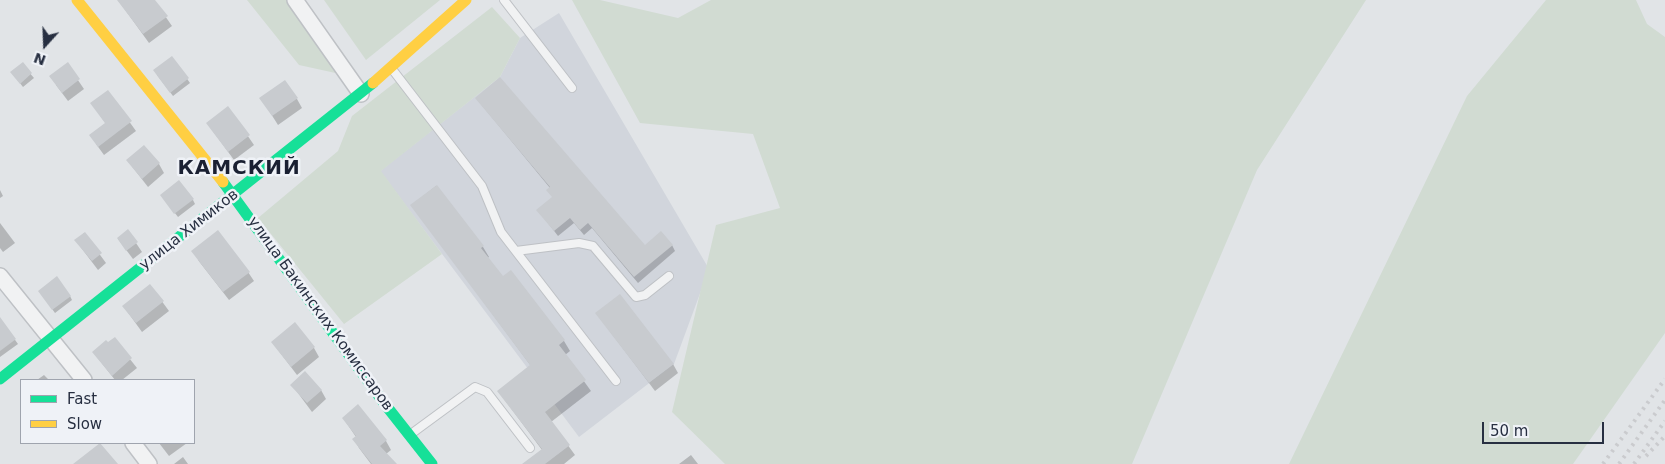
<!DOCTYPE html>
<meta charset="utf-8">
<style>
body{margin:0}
#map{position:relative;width:1665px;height:464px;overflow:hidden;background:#e1e4e7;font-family:"DejaVu Sans",sans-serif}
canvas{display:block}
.legend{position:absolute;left:20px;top:379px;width:175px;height:65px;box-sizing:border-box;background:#eff2f7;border:1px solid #9fa4ae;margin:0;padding:6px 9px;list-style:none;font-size:15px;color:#272f41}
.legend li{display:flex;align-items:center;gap:10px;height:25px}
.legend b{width:25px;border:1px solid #9fa4ae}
.north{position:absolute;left:20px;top:20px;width:50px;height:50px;-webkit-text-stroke:4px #eff2f7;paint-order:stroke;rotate:200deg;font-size:14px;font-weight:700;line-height:20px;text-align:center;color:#272f41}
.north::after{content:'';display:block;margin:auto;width:18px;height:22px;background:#272f41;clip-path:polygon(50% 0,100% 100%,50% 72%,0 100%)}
.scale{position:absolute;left:1482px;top:422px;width:122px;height:22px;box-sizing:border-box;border:2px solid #272f41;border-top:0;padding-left:6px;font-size:15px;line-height:18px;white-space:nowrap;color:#272f41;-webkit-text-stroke:4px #eff2f7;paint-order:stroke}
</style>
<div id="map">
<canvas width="1665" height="464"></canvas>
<ul class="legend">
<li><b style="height:6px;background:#16e098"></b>Fast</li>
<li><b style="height:6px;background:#ffcf43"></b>Slow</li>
</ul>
<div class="north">N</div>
<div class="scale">50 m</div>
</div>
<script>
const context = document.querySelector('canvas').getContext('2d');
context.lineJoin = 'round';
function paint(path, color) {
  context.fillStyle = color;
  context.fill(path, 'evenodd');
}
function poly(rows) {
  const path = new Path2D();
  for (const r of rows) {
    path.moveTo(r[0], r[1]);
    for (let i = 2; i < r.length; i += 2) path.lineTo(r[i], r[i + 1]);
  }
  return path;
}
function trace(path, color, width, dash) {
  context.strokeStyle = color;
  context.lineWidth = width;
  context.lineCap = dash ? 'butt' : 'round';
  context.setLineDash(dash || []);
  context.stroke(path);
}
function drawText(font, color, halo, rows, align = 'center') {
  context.font = font + ' "DejaVu Sans",sans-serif';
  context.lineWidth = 5;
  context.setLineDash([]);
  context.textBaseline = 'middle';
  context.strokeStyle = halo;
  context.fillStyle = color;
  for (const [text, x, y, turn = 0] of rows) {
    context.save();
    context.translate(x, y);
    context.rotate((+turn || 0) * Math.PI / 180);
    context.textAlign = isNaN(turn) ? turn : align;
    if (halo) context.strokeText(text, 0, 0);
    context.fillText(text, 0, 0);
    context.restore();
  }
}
paint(poly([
 [559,13,709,269,674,364,579,437,380,171,500,77,520,38]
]), '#d1d5dc');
paint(poly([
 [247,0,288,0,340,74,299,65],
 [324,0,440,0,366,60],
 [572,0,600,0,678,18,711,0,1366,0,1257,170,1132,464,725,464,672,412,716,225,780,208,753,134,640,123],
 [1546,0,1636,0,1647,24,1665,37,1665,333,1573,464,1289,464,1467,96],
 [492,7,520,38,500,77,381,171,442,254,344,324,258,218,338,151,352,116]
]), '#d1dbd2');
paint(poly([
 [118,0,154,0,172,26,149,43],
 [172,57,190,83,173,96,157,75],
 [22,64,34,78,23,87,12,73],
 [67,64,84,89,68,101,56,85],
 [108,92,136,131,104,155,96,144,106,124,92,104],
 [261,98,297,99,302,108,278,125],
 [476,98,645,246,672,245,675,251,638,283,592,228,584,235,574,223,558,236,538,210,553,198,550,188],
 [228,107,254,145,234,160,207,123],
 [127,160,159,164,164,173,148,187],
 [436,186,483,247,489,257,487,258,503,278,564,341,570,351,565,355,591,391,551,422,575,455,564,464,525,464,542,450,498,391,531,366,412,205],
 [0,190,3,196,0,198],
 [164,199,193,200,195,204,178,217],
 [0,223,15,243,3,252,0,248],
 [128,231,142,252,133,259,118,239],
 [84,233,106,263,98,270,76,241],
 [198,260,248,272,254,281,229,300],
 [150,285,169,311,142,332,124,307],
 [42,295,70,296,72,300,55,313],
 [597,314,673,364,678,373,655,391],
 [2,322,18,344,0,357,0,323],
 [114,339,137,368,122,380,115,380,93,352],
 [272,342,314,348,319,357,297,375],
 [44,375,49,380,37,380],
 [292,385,321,390,326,399,312,412],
 [358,406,386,441,391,450,386,454,395,464,371,464,359,448,354,439,356,437,343,418],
 [159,443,187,443,169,456],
 [691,455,698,464,679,464],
 [183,457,188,464,174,464]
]), '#0003');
paint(poly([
 [117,0,155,0,168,16,143,34],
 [172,56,189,78,170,93,153,70],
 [23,62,32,73,20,84,10,72],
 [68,62,80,79,62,93,49,76],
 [500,77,645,245,661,231,673,245,634,277,588,223,580,230,570,218,554,231,536,210,552,197,546,190,550,187,475,98],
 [285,80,298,98,272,116,259,98],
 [108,90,132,121,98,147,89,135,105,123,90,103],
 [228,106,250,135,228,152,206,123],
 [144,145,160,163,142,179,126,160],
 [179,180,194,199,174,214,160,195],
 [437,185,484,246,481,248,503,276,511,270,565,340,559,345,586,380,545,412,570,445,545,464,522,464,542,449,497,391,530,365,410,205],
 [128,229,138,242,126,251,117,238],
 [218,230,250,272,223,292,191,251],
 [85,232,102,253,92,261,74,240],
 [57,276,71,296,52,310,38,291],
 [150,284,164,301,136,323,122,306],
 [620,294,674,364,649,383,595,313],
 [0,317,16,339,0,351],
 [295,322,315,347,291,367,271,342],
 [115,337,132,358,112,376,92,352,106,340,108,342],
 [305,371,322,390,307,403,290,385],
 [358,404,387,440,380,446,397,464,372,464,352,439,356,436,342,418],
 [100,443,118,464,73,464]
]), '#c8cbcf');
const lane = poly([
 [504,0,572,88],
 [392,69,482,186,501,232,616,381],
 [516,251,579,243,593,246,636,297,645,295,669,276],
 [411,434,475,387,487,392,530,448]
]);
const street = poly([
 [295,0,361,94],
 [0,276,84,380],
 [133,443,149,464]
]);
trace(lane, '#bec1c5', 10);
trace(street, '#bec1c5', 18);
trace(lane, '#f1f2f3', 8);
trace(street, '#f1f2f3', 15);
trace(poly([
 [223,182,384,403,432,464],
 [0,379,373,83]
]), '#16e098', 11);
trace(poly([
 [77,0,223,182],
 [373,83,466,0]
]), '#ffcf43', 11);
trace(poly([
 [1646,456,1665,436],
 [1603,464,1665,379],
 [1619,464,1665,400],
 [1634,464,1665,421]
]), '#cacbce', 4, [2.5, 5]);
drawText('15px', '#272f41', '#eff2f7', [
 ["улица Химиков",189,230,-38],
 ["улица Бакинских Комиссаров",320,314,54]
]);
context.letterSpacing = '1px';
drawText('bold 20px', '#1a2032', '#eff2f7', [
 ["КАМСКИЙ",239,169]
]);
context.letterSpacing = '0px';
</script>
